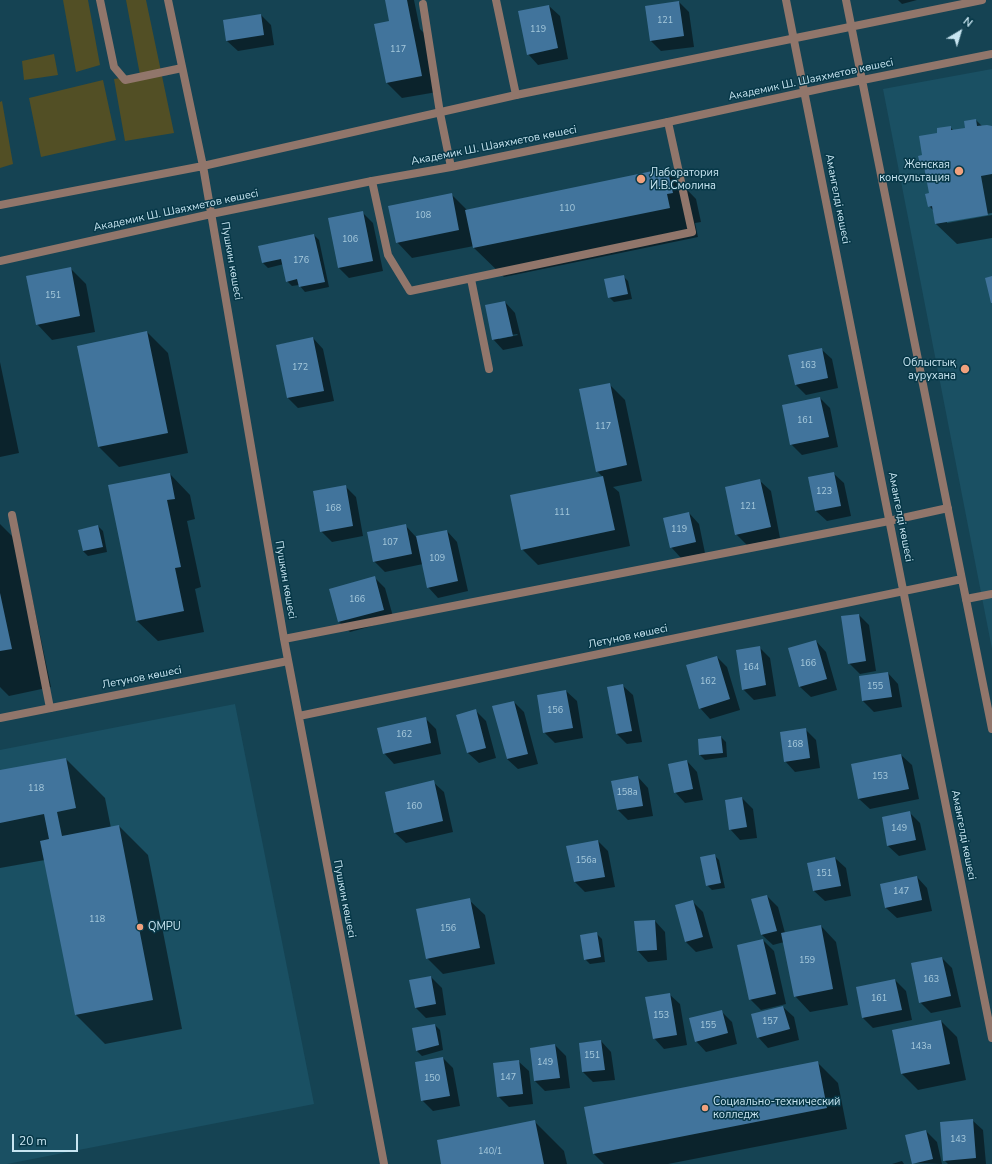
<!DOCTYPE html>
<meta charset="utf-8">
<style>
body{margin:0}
#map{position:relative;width:992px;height:1164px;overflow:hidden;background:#154353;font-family:"Nunito Sans",sans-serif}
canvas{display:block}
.north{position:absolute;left:940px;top:12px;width:40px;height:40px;-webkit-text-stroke:3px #073848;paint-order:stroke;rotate:38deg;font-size:11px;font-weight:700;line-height:16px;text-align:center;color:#c8e5f1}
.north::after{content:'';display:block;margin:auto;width:14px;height:18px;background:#c8e5f1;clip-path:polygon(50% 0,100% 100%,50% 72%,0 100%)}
.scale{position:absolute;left:12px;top:1134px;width:66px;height:18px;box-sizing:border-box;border:2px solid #c8e5f1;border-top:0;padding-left:5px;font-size:12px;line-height:14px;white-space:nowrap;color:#c8e5f1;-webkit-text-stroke:3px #073848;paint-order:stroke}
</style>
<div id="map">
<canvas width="992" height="1164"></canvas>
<div class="north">N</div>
<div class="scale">20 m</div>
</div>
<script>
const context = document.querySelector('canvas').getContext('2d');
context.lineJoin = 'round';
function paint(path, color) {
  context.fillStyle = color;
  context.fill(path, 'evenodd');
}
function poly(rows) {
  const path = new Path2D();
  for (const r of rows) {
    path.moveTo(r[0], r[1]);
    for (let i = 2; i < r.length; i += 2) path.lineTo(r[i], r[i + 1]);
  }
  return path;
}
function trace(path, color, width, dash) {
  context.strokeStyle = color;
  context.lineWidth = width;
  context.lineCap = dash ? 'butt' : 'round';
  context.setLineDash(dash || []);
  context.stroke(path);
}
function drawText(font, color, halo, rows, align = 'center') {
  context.font = font + ' "Nunito Sans",sans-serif';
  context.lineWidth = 3;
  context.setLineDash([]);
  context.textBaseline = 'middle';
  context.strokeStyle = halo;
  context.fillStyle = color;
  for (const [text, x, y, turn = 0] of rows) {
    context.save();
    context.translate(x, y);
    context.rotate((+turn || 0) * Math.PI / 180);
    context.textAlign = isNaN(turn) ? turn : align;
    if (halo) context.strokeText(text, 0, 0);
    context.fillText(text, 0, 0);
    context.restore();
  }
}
paint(poly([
 [992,69,992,649,883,89],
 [235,704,314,1104,7,1164,0,1164,0,750]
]), '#1a5063');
paint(poly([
 [63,0,88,0,100,65,76,72],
 [126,0,146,0,174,133,125,141,114,79,140,75],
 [54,54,58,75,24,80,22,61],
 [103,80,116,140,41,157,29,98],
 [2,101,13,164,0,168,0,102]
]), '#524f25');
paint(poly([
 [386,0,414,0,420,29,425,34,437,92,402,98,387,83,390,22],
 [898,0,917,0,902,4],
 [679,2,689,12,694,47,661,51,651,41],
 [549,6,560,16,568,59,538,65,528,54],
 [261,15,271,25,274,45,238,51,227,41],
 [976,120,982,126,992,127,992,213,947,221,947,223,992,215,992,238,957,244,936,224,933,210,929,206,930,194,926,172,922,167,923,156,938,134,950,127,954,131,966,129],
 [667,169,696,199,701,222,695,223,698,237,504,277,474,248,474,246,412,258,397,242,451,194,467,210],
 [362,212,373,223,383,271,349,278,339,268],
 [314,235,319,240,329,287,305,292,299,285,292,286,287,281,284,264,268,268,263,263],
 [70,268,86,284,95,332,52,340,37,324],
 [623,276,628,281,632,299,614,302,609,297],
 [505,302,515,313,523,346,503,350,493,339],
 [517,334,518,335,499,339,499,337],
 [147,332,168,353,188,453,119,467,99,447],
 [313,338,323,349,334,401,298,408,288,398,277,345],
 [821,349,832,359,838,388,806,395,796,385],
 [0,362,19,453,0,457],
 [609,384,625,400,642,481,613,487,619,492,630,546,538,565,522,549,603,477,597,471],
 [820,398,830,408,838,447,802,455,791,444],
 [833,473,844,483,851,516,827,521,816,511],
 [170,474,190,495,195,519,187,521,201,587,195,589,204,632,158,641,137,621],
 [760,481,771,491,780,538,747,545,736,534],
 [345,486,356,497,363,536,332,542,321,531],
 [689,513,699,524,705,553,681,558,671,547],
 [0,524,21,545,51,687,9,696,0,687],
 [405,525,416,537,447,531,457,542,468,591,438,598,428,587,423,564,385,572,374,561],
 [98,526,103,531,107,552,88,556,83,551],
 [375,578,385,588,394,620,350,632,339,622,330,590],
 [859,615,869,625,876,671,860,674,849,663],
 [816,641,826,652,837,690,811,697,800,687,789,649],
 [759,647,770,658,776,696,754,700,743,689],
 [717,657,727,667,740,710,710,719,700,708],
 [888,673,898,684,902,707,874,712,863,701,860,677],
 [622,685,633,695,642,742,627,744,617,734,608,688],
 [566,691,577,701,583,738,555,743,544,732],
 [514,702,524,712,538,764,518,769,507,759,494,707],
 [475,710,486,721,496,758,479,763,468,753],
 [425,718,436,729,441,754,394,764,384,753],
 [805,729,816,740,820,768,795,772,785,761],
 [721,737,726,742,727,757,705,760,700,755],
 [901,755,912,765,919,799,870,809,859,799,852,765],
 [66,759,105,798,111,828,119,826,148,855,182,1029,105,1044,76,1015,45,860,0,868,0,772],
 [687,761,697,772,703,800,685,803,675,792],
 [638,777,648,788,653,816,628,820,618,810],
 [433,782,444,792,453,832,406,843,395,833],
 [742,798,753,809,757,838,740,840,730,829],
 [909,812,920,823,926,850,899,856,888,846],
 [598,841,608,851,615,887,585,892,575,882],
 [714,855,719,860,725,888,712,890,707,885],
 [835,858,846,868,851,896,825,901,814,891,808,863],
 [917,877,927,888,932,911,897,918,886,908,881,885],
 [767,896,778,907,785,933,821,926,836,942,848,1005,810,1012,795,996,784,942,773,945,762,935],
 [469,900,485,915,495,964,443,974,427,958],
 [692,901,703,912,713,948,696,952,686,942,676,906],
 [655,921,665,932,667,960,648,962,638,951,636,922],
 [597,934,602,939,605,962,590,964,585,959],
 [763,940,774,951,786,1004,761,1010,750,999],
 [942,958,952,968,961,1007,931,1013,920,1002],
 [431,977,442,988,446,1015,426,1018,416,1008],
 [895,980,906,991,912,1020,873,1028,863,1018],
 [669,994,680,1004,687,1045,664,1049,654,1038],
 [783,1007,794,1017,799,1040,768,1048,758,1037],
 [721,1011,732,1022,737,1044,706,1052,696,1041],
 [941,1021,957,1037,966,1080,918,1090,902,1074,894,1031],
 [435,1025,440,1030,443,1050,422,1056,417,1051],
 [601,1041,611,1052,615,1080,593,1082,583,1072,580,1043],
 [555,1045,566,1056,570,1088,545,1091,535,1081,531,1048],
 [443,1058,453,1068,460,1106,433,1111,422,1100],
 [518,1061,529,1071,533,1104,509,1107,498,1096],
 [817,1062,838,1083,847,1129,668,1164,604,1164,594,1154,585,1108],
 [972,1120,983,1130,986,1164,948,1164,944,1160],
 [535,1122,564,1151,567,1164,442,1164],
 [926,1131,937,1142,942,1164,912,1163],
 [902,1161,904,1164,892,1164]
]), '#0007');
paint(poly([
 [385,0,407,0,422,76,386,83,374,24,389,21],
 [679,1,684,36,650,41,645,6],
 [549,5,558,48,527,55,518,11],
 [261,14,264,35,226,41,223,20],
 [976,119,977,126,987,125,992,126,992,174,981,176,988,215,935,224,932,206,928,207,925,194,929,193,924,167,921,168,918,156,922,155,919,136,937,133,937,128,951,126,951,130,965,128,964,121],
 [667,168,673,193,667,194,670,208,473,248,465,210],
 [452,193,459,230,396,243,388,206],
 [363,211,373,261,338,268,328,218],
 [314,234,325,282,299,287,297,279,286,282,281,259,262,263,258,246],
 [71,267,80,316,36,325,26,276],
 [624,275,628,294,608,298,604,279],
 [992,276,992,303,991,303,985,278],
 [505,301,513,336,492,340,485,305],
 [147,331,168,433,98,447,77,346],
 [313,337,324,391,287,398,276,345],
 [822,348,828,378,795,385,788,355],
 [610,383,627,465,596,472,579,389],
 [820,397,829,437,790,445,782,405],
 [834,472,841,506,815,511,808,477],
 [170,473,175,499,167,500,181,567,175,568,184,611,136,621,108,485],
 [603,476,615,530,521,550,510,495],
 [760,479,771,527,735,535,725,487],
 [346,485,353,526,320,532,313,491],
 [689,512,696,542,670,548,663,518],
 [406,524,412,554,373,562,367,532],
 [98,525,103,547,83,551,78,530],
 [447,530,458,581,427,588,416,536],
 [375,576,384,610,338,622,329,589],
 [0,593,12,649,0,651],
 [859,614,866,661,848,664,841,616],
 [816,640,827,679,799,687,788,648],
 [760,646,766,685,742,690,736,650],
 [717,656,730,699,699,709,686,665],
 [888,672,892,697,862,701,859,676],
 [623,684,632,731,616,734,607,687],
 [566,690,573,728,543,733,537,695],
 [514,701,528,754,507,759,492,706],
 [476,709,486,748,467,753,456,715],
 [426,717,431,743,383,754,377,728],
 [806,728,810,758,784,762,780,732],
 [721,736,723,753,699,755,698,739],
 [901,754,909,789,858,799,851,764],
 [66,758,76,808,57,812,62,836,119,825,153,1000,75,1015,40,841,49,839,44,814,0,823,0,770],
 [687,760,693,789,674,793,668,764],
 [638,776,643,806,617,810,611,781],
 [434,780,443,821,394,833,385,792],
 [742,797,747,827,729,830,725,800],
 [910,811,916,840,887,846,882,817],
 [598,840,605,877,574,882,566,846],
 [715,854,721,883,706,886,700,857],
 [835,857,841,886,813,891,807,863],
 [917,876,922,900,885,908,880,884],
 [767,895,777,931,761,935,751,899],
 [470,898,480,948,426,959,416,909],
 [693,900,703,937,685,942,675,905],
 [655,920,657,950,637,951,634,921],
 [821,925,833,989,794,997,781,933],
 [597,932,601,957,584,960,580,935],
 [763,939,776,994,749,1000,737,945],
 [942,957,951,996,919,1003,911,963],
 [431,976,436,1004,415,1008,409,980],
 [895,979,902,1010,862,1018,856,987],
 [670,993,677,1035,653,1039,645,997],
 [783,1006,790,1029,757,1038,751,1014],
 [722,1010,728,1033,695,1042,689,1018],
 [941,1020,950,1064,901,1074,892,1030],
 [435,1024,439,1045,416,1051,412,1028],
 [601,1040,605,1070,582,1072,579,1043],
 [555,1044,560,1078,534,1081,530,1048],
 [443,1057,450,1096,421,1101,415,1062],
 [519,1060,523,1094,497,1097,493,1063],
 [818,1061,827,1108,593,1154,584,1107],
 [973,1119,976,1158,943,1161,940,1122],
 [535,1120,544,1164,441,1164,437,1140],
 [926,1130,933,1159,912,1164,905,1135]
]), '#41749c');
trace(poly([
 [100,0,114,67,125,80,182,68],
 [496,0,516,95],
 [423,4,440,113],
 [372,181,388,255,410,291,692,232,668,122],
 [471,279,489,369],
 [12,515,50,708],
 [966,599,992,594]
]), '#91766b', 8);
trace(poly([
 [168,0,203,166,284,639,384,1164],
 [786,0,992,1038],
 [846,0,992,729],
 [440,113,451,167],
 [0,205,203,166,516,95,982,0],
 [0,261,211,214,372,181,451,167,668,122,828,87,992,54],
 [284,639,889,521,948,508],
 [299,716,962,579],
 [0,718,288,661]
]), '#91766b', 8);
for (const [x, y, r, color] of [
 [959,171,5,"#f1a17d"],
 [641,179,5,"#f1a17d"],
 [965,369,5,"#f1a17d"],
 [140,927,4,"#f1a17d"],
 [705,1108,4,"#f1a17d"]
]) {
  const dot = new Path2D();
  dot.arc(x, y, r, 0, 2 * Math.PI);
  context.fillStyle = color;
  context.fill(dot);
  trace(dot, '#073848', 1.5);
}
drawText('9px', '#a6c9dc', null, [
 ["121",665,21],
 ["119",538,30],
 ["117",398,50],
 ["110",567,209],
 ["108",423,216],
 ["106",350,240],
 ["176",301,261],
 ["151",53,296],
 ["163",808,366],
 ["172",300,368],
 ["161",805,421],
 ["117",603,427],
 ["123",824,492],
 ["121",748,507],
 ["168",333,509],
 ["111",562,513],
 ["119",679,530],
 ["107",390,543],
 ["109",437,559],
 ["166",357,600],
 ["166",808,664],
 ["164",751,668],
 ["162",708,682],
 ["155",875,687],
 ["156",555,711],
 ["162",404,735],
 ["168",795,745],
 ["153",880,777],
 ["118",36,789],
 ["158а",627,793],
 ["160",414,807],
 ["149",899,829],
 ["156а",586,861],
 ["151",824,874],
 ["147",901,892],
 ["118",97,920],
 ["156",448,929],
 ["159",807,961],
 ["163",931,980],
 ["161",879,999],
 ["153",661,1016],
 ["157",770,1022],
 ["155",708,1026],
 ["143а",921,1047],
 ["151",592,1056],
 ["149",545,1063],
 ["147",508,1078],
 ["150",432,1079],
 ["143",958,1140],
 ["140/1",490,1152]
]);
drawText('11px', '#c8e5f1', '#073848', [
 ["Академик Ш. Шаяхметов көшесі",811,80,-12],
 ["Академик Ш. Шаяхметов көшесі",494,146,-11],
 ["Амангелді көшесі",837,199,79],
 ["Академик Ш. Шаяхметов көшесі",176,211,-12],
 ["Пушкин көшесі",231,261,80],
 ["Амангелді көшесі",900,517,79],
 ["Пушкин көшесі",285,580,80],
 ["Летунов көшесі",628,637,-12],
 ["Летунов көшесі",142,678,-11],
 ["Амангелді көшесі",963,835,79],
 ["Пушкин көшесі",344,899,79]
]);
drawText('11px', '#c8e5f1', '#073848', [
 ["Женская",950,165,"right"],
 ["консультация",950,178,"right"],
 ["Лаборатория",650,173],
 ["И.В.Смолина",650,186],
 ["Облыстық",956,363,"right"],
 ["аурухана",956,376,"right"],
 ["QMPU",148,927],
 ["Социально-технический",713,1102],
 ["колледж",713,1115]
], 'left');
</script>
